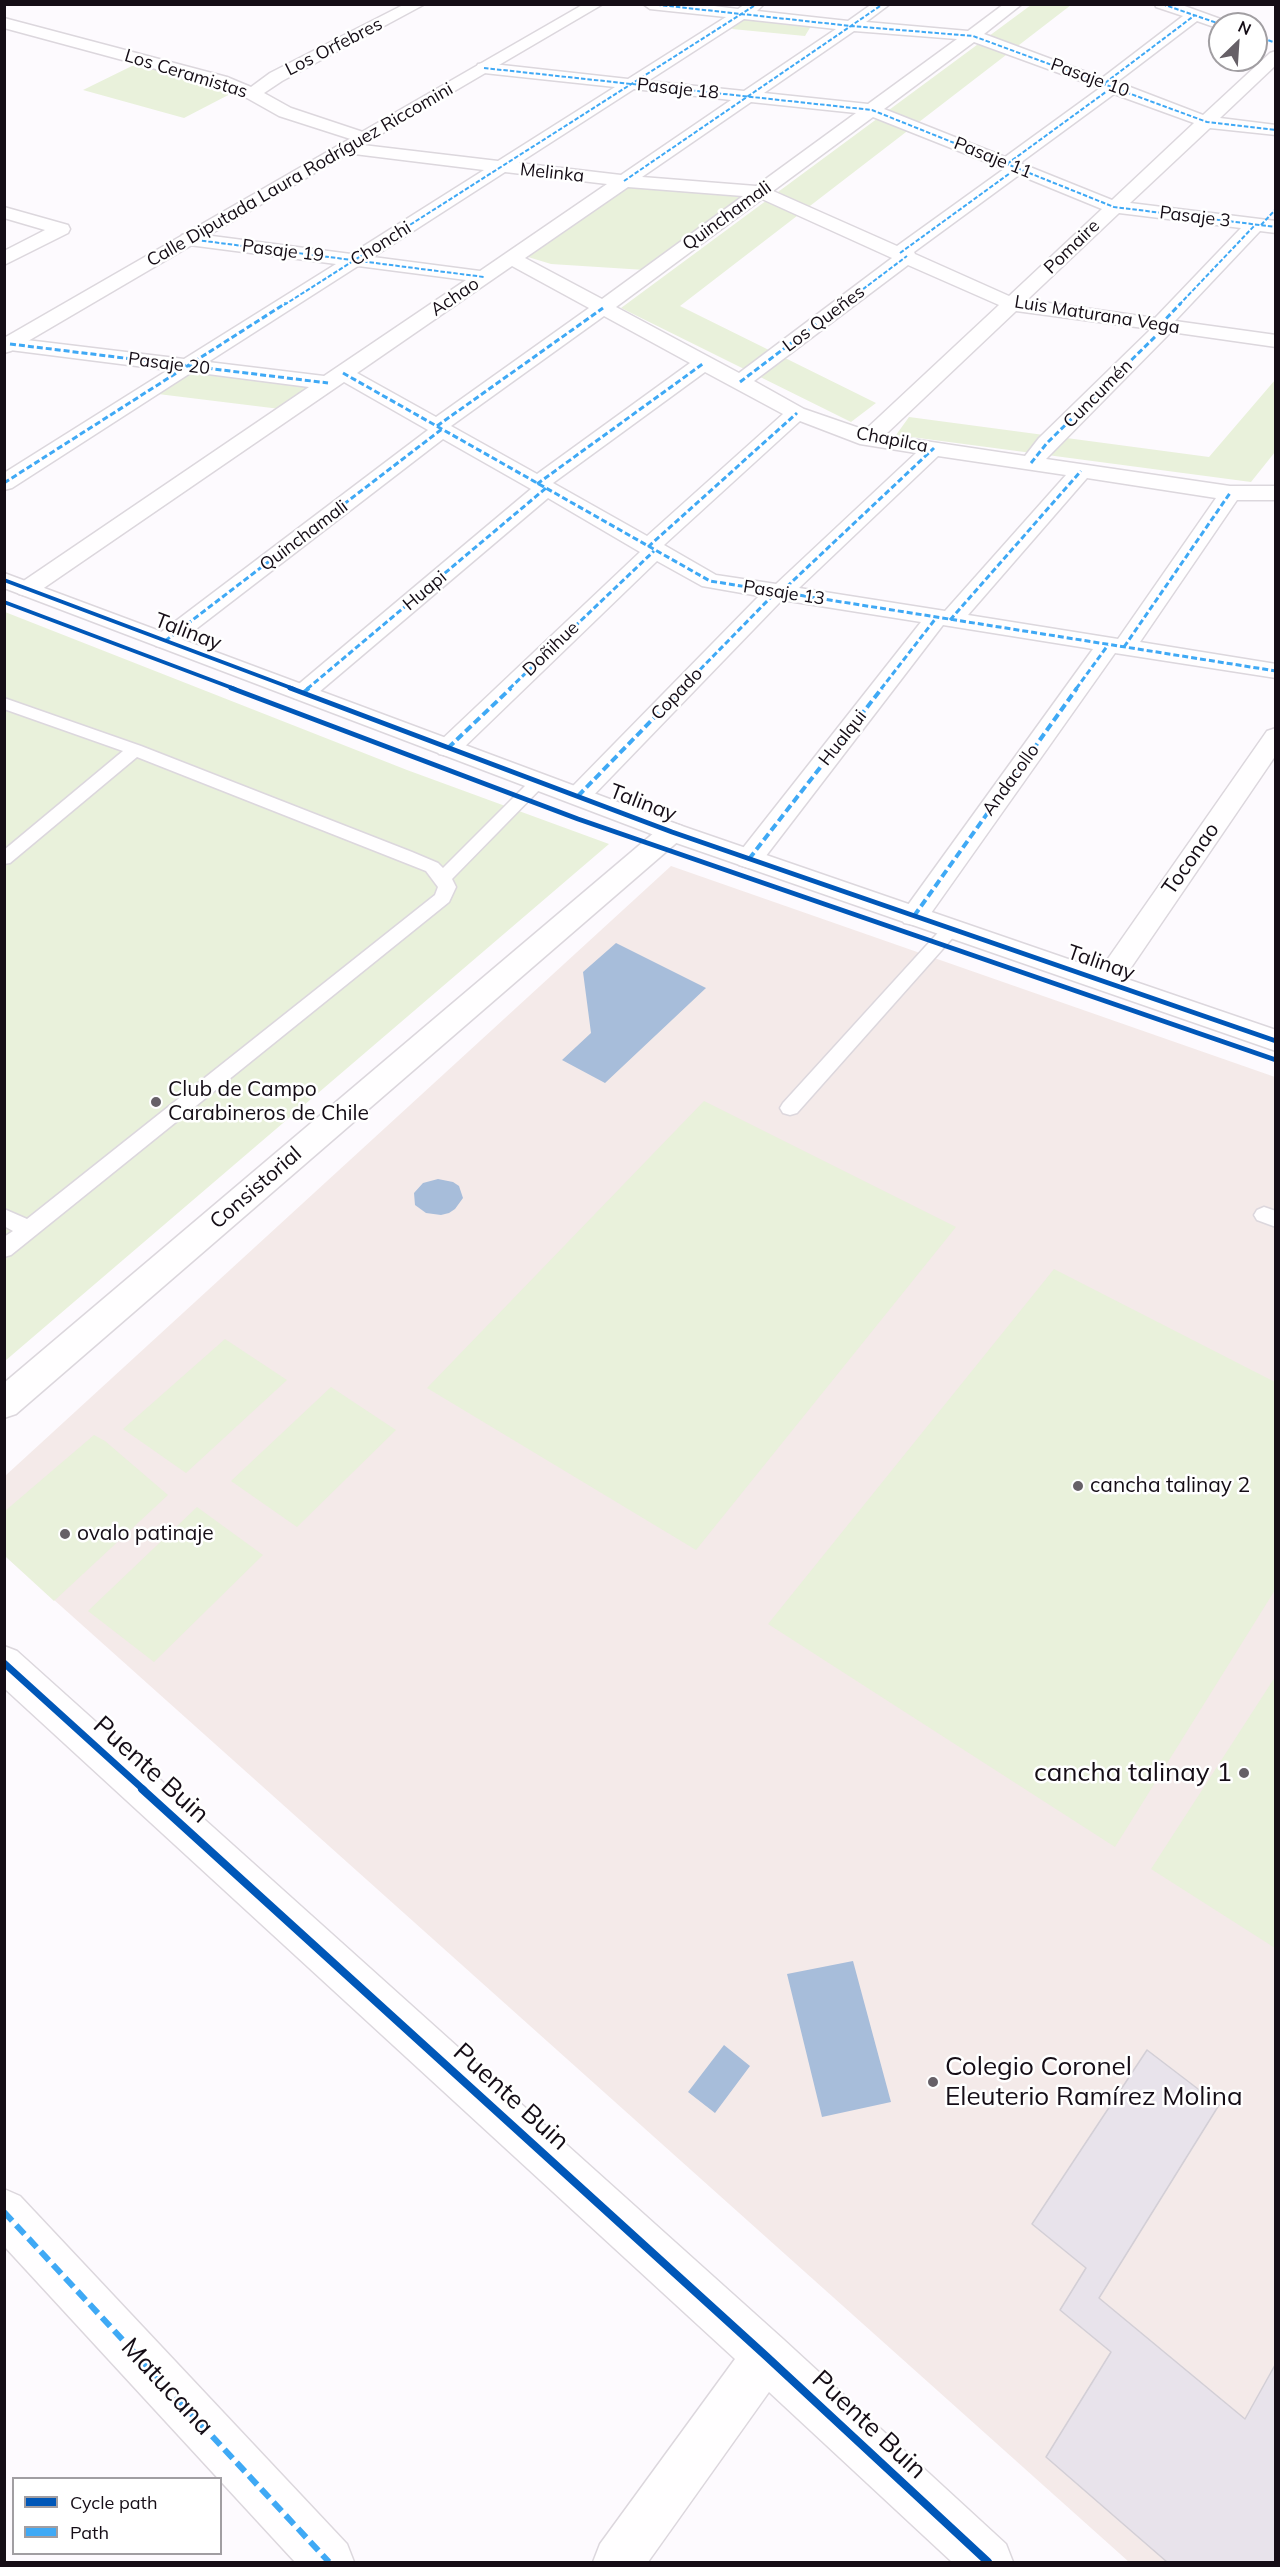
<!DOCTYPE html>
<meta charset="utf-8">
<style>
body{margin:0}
#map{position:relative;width:1280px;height:2567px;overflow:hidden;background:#fdfafe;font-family:Mulish,sans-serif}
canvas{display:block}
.frame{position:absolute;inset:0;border:6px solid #150d16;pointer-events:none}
.legend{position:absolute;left:12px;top:2477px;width:210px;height:78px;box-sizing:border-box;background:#fff;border:2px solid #a19ea2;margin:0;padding:8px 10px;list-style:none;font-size:18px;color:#150d16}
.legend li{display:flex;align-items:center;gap:12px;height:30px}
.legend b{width:30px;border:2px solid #a19ea2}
.north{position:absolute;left:1208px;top:12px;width:60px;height:60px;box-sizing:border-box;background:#fff;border:2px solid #a19ea2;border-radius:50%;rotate:25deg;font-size:16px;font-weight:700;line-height:24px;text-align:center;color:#150d16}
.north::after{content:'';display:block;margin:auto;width:21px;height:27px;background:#666067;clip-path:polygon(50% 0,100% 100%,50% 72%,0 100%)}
</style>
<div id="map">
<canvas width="1280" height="2567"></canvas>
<div class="frame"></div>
<ul class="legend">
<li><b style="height:8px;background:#0057b8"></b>Cycle path</li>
<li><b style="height:8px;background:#3fa9f5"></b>Path</li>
</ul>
<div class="north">N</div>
</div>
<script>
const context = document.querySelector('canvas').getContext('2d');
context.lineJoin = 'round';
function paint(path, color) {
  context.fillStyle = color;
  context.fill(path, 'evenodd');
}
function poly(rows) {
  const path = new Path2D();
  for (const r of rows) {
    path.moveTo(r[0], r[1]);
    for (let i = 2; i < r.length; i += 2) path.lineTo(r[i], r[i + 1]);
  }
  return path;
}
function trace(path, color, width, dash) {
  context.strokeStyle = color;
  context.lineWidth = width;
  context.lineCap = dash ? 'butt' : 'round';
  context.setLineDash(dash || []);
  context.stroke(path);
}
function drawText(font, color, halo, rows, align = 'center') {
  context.font = font + ' Mulish,sans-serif';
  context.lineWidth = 5;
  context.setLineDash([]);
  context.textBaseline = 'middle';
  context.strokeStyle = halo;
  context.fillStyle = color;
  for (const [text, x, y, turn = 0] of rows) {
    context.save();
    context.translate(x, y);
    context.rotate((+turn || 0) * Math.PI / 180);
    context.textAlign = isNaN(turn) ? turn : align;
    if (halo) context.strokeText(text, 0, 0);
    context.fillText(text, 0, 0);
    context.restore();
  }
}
paint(poly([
 [671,866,1275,1077,1275,2562,1129,2562,5,1556,5,1476]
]), '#f4eae9');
paint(poly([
 [1031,5,1071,5,680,306,876,403,851,422,621,308],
 [738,19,811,26,805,36,732,29],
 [136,64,236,91,184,118,83,90],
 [630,184,743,195,645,270,551,264,528,257],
 [191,371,316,384,280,409,158,394],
 [1275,380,1275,452,1251,482,896,435,909,417,1209,457],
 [5,612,407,770,609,844,5,1361],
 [704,1101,956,1227,696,1550,427,1388],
 [1054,1269,1275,1382,1275,1590,1115,1847,768,1624],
 [225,1339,287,1380,186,1473,123,1429],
 [331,1387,396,1430,297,1527,231,1481],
 [94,1435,105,1441,168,1495,54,1601,5,1556,5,1511],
 [197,1507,263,1555,154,1662,88,1611],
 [1275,1677,1275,1948,1151,1869]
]), '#e9f1db');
paint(poly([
 [616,943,706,988,605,1083,562,1060,591,1033,583,972],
 [438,1179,453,1182,459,1186,463,1198,455,1209,449,1213,441,1215,426,1213,415,1205,414,1193,423,1183],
 [853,1961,891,2102,822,2117,787,1974],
 [724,2045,750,2066,715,2113,688,2092]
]), '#a7bdda');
const building = poly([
 [1147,2050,1219,2105,1099,2298,1245,2419,1275,2365,1275,2562,1167,2562,1046,2457,1111,2352,1060,2310,1086,2268,1032,2224,1147,2050]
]);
paint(building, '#e8e3eb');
trace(building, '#d3cfd6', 1.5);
const service = poly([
 [4,698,141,746,412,852,438,863,443,868,533,778,539,777,545,778,547,782,452,879,456,887,449,902,11,1255,4,1257,4,1237,13,1231,4,1226,4,1209,27,1219,435,895,438,887,426,871,137,757,10,863,4,864,4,850,123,751,4,709,4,698],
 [951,923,957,925,960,929,957,933,797,1113,790,1115,783,1113,780,1108,783,1103,945,925,951,923],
 [1264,1207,1276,1211,1276,1227,1257,1220,1254,1215,1257,1210,1264,1207]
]);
const minor = poly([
 [405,4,425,4,282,81,264,93,291,108,369,134,372,138,369,142,363,143,279,116,247,98,215,85,4,28,4,18,227,77,251,87,270,73,405,4],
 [643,4,698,4,738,9,745,4,764,4,757,11,848,21,872,4,890,4,866,22,968,31,1004,4,1022,4,984,34,1102,78,1183,16,1156,7,1155,4,1179,4,1226,21,1228,24,1220,24,1220,29,1197,21,1117,82,1203,115,1270,53,1276,51,1276,65,1220,118,1276,125,1276,135,1210,128,1130,203,1276,221,1276,233,1260,231,1175,321,1276,335,1276,347,1171,332,1046,459,1230,486,1276,486,1276,500,1237,500,1140,642,1276,664,1276,678,1115,653,924,923,914,925,904,923,900,916,1093,649,943,625,759,865,749,868,739,865,735,859,739,853,921,622,782,600,587,802,578,804,569,802,565,796,569,790,759,596,702,586,657,561,457,754,448,756,439,754,435,748,439,742,640,552,548,498,312,698,303,700,294,698,291,693,294,688,531,489,443,439,174,646,165,648,156,646,153,641,156,636,428,430,344,382,35,594,27,596,19,594,15,589,19,584,309,387,192,372,12,488,4,490,4,473,168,370,10,350,4,349,4,339,10,338,184,359,336,264,189,245,182,243,180,239,182,235,189,233,351,254,484,170,346,153,340,152,337,148,340,144,346,143,498,161,615,87,484,73,478,72,476,68,478,64,484,63,628,79,726,17,650,9,643,4],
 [744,19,836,29,744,91,648,81,744,19],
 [854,31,957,39,868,104,764,93,854,31],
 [974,42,1100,88,1005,157,884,109,974,42],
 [634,89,731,100,621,175,519,163,634,89],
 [1114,94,1194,123,1112,200,1020,163,1114,94],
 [751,102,856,113,756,186,642,177,751,102],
 [873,117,1004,169,897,246,773,191,873,117],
 [505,172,607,184,480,271,373,257,505,172],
 [1019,175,1102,209,1009,296,915,254,914,252,1019,175],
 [628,187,743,196,602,299,525,258,628,187],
 [762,199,892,258,739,373,616,307,762,199],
 [1119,213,1241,228,1155,318,1027,300,1119,213],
 [908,265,999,305,865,430,804,409,754,381,908,265],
 [358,266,466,280,324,376,208,362,358,266],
 [512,266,589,308,436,417,357,373,512,266],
 [1016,311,1151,329,1039,438,1025,456,885,435,1016,311],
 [604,316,690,363,537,474,451,426,604,316],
 [705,372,783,414,647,536,553,483,705,372],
 [800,421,860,444,916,453,776,584,716,575,664,545,800,421],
 [938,456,1066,475,945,611,799,588,938,456],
 [1087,478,1216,498,1118,639,968,615,1087,478],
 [4,207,68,225,70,229,68,233,4,265,4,251,45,230,4,218,4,207],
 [672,823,682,826,685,832,682,838,16,1414,4,1418,4,1383,662,826,672,823],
 [4,1646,17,1651,783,2339,1006,2544,1013,2562,952,2562,769,2392,648,2562,593,2562,600,2544,735,2359,4,1688,4,1646],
 [4,2189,20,2196,347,2544,354,2562,295,2562,4,2246,4,2189]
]);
const tertiary = poly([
 [4,573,682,826,1100,970,1267,731,1276,728,1276,755,1124,978,1276,1030,1276,1051,662,838,4,588,4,573]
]);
const secondary = poly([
 [584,4,603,4,11,351,4,353,4,338,584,4]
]);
trace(service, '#dcd7dd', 3);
trace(minor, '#dcd7dd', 3);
trace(tertiary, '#dcd7dd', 3);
trace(secondary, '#dcd7dd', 3);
paint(service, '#fffeff');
paint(minor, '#fffeff');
paint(tertiary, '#fffeff');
paint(secondary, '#fffeff');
trace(poly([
 [650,4,851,26,973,36,1207,122,1276,130],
 [1162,4,1220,24],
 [1256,36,1276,43],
 [484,68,872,110,1114,207,1276,227],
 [1105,83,1195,15],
 [1007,164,1114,86],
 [624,181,883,4],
 [1261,225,1276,209],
 [189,239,484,277],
 [900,253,1017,168],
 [284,305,757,4],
 [842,305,907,256],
 [1179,305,1255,225]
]), '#3fa9f5', 2, [4.5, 2]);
trace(poly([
 [1160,325,1181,303],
 [10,344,328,383],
 [343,373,710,581,1276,671],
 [740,382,844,303],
 [437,426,603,308],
 [1031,463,1047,443,1166,326],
 [4,483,286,303],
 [537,484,704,363],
 [648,547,797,413],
 [780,593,934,448],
 [950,620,1081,471],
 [165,641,442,429],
 [1124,647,1230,493],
 [307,689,546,488],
 [509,689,654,551],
 [681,689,776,592],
 [881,689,936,618],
 [1076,689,1108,645]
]), '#3fa9f5', 3, [6, 3]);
trace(poly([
 [303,693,309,688],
 [448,748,511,688],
 [578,796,683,688],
 [749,859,882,688],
 [914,916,1077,688]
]), '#3fa9f5', 4, [8, 4]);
trace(poly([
 [4,2212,329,2562]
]), '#3fa9f5', 6, [12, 6]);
trace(poly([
 [4,580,294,689],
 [4,602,235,689]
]), '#0057b8', 4);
trace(poly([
 [231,688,578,819,1276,1060],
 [290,688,672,832,1276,1041]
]), '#0057b8', 5);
trace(poly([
 [4,1663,144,1790]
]), '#0057b8', 7);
trace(poly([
 [142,1789,766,2356,988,2562]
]), '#0057b8', 8);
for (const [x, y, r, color] of [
 [156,1102,6,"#666067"],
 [1078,1486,6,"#666067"],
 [65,1534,6,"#666067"],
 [1244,1773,6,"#666067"],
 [933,2082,6,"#666067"]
]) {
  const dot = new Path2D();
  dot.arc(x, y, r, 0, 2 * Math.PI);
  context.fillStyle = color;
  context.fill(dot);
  trace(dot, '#fff', 2);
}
drawText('18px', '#150d16', '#fff', [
 ["Los Orfebres",334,47,-27],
 ["Los Ceramistas",186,74,17],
 ["Pasaje 10",1090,78,20],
 ["Pasaje 18",678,89,6],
 ["Pasaje 11",993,158,22],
 ["Melinka",552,173,6],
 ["Calle Diputada Laura Rodríguez Riccomini",300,175,-30],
 ["Quinchamali",727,216,-36],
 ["Pasaje 3",1195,217,7],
 ["Chonchi",381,244,-32],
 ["Pomaire",1072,247,-44],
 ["Pasaje 19",283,251,7],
 ["Achao",455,297,-34],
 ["Luis Maturana Vega",1097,315,9],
 ["Los Queñes",824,319,-37],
 ["Pasaje 20",169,364,7],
 ["Cuncumén",1098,394,-45],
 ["Chapilca",892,440,11],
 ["Quinchamali",304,536,-37],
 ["Huapi",425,591,-40],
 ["Pasaje 13",784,593,9],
 ["Doñihue",551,649,-44],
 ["Copado",677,694,-46],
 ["Hualqui",843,738,-52],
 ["Andacollo",1011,780,-54]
]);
drawText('21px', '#150d16', '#fff', [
 ["Talinay",188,632,21],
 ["Talinay",643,803,21],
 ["Toconao",1191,859,-55],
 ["Talinay",1101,963,19],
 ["Consistorial",256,1188,-41]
]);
drawText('21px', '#150d16', '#fff', [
 ["Club de Campo",168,1090],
 ["Carabineros de Chile",168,1114],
 ["cancha talinay 2",1090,1486],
 ["ovalo patinaje",77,1534]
], 'left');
drawText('26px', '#150d16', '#fff', [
 ["Puente Buin",151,1770,42],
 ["Puente Buin",511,2097,42],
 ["Matucana",167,2387,47],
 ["Puente Buin",869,2425,43]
]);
drawText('26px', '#150d16', '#fff', [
 ["cancha talinay 1",1232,1773],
 ["Colegio Coronel",945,2067,"left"],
 ["Eleuterio Ramírez Molina",945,2097,"left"]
], 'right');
</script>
